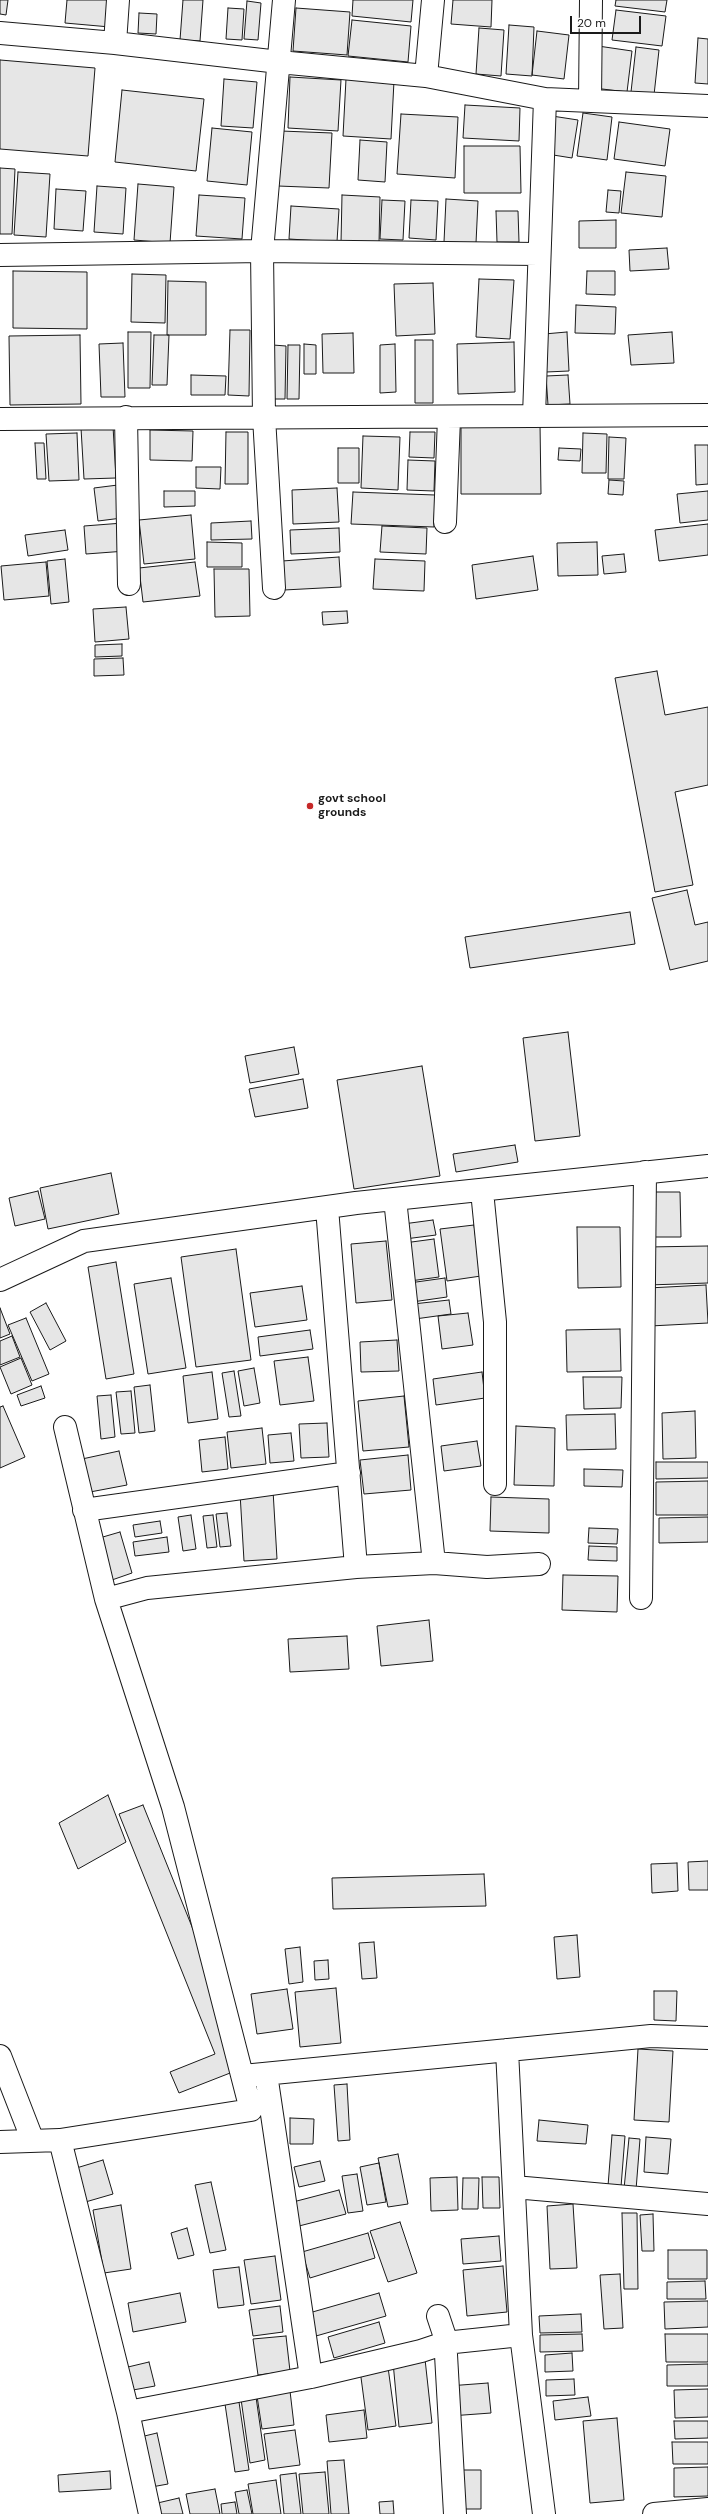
<!DOCTYPE html>
<style>
body{margin:0}
#map{position:relative;width:708px;height:2514px;overflow:hidden;background:#fff;font-family:"DM Sans",sans-serif}
canvas{display:block}
.scale{position:absolute;left:570px;top:16px;width:71px;height:18px;box-sizing:border-box;border:2px solid #1a1a1a;border-top:0;padding-left:5px;font-size:12px;line-height:14px;white-space:nowrap;color:#1a1a1a;-webkit-text-stroke:3px #fff;paint-order:stroke}
</style>
<div id="map">
<canvas width="708" height="2514"></canvas>
<div class="scale">20 m</div>
</div>
<script>
const context = document.querySelector('canvas').getContext('2d');
context.lineJoin = 'round';
function paint(path, color) {
  context.fillStyle = color;
  context.fill(path, 'evenodd');
}
function poly(rows) {
  const path = new Path2D();
  for (const r of rows) {
    path.moveTo(r[0], r[1]);
    for (let i = 2; i < r.length; i += 2) path.lineTo(r[i], r[i + 1]);
  }
  return path;
}
function trace(path, color, width, dash) {
  context.strokeStyle = color;
  context.lineWidth = width;
  context.lineCap = dash ? 'butt' : 'round';
  context.setLineDash(dash || []);
  context.stroke(path);
}
function drawText(font, color, halo, rows, align = 'center') {
  context.font = font + ' "DM Sans",sans-serif';
  context.lineWidth = 3;
  context.setLineDash([]);
  context.textBaseline = 'middle';
  context.strokeStyle = halo;
  context.fillStyle = color;
  for (const [text, x, y, turn = 0] of rows) {
    context.save();
    context.translate(x, y);
    context.rotate((+turn || 0) * Math.PI / 180);
    context.textAlign = isNaN(turn) ? turn : align;
    if (halo) context.strokeText(text, 0, 0);
    context.fillText(text, 0, 0);
    context.restore();
  }
}
const building = poly([
 [0,0,8,0,6,15,0,14,0,0],
 [67,0,112,0,110,27,65,23,67,0],
 [183,0,203,0,200,41,180,40,183,0],
 [353,0,413,0,411,22,352,16,353,0],
 [453,0,492,0,491,27,451,24,453,0],
 [616,0,667,0,665,12,615,6,616,0],
 [247,1,261,3,258,40,244,39,247,1],
 [228,8,244,9,242,40,226,39,228,8],
 [296,8,350,12,347,55,293,51,296,8],
 [616,10,666,16,662,46,612,40,616,10],
 [139,13,157,14,156,34,138,33,139,13],
 [352,20,411,26,408,62,348,56,352,20],
 [509,25,534,27,532,76,506,74,509,25],
 [479,28,504,30,501,76,476,74,479,28],
 [537,31,569,35,564,79,532,75,537,31],
 [698,38,708,39,708,84,695,83,698,38],
 [598,46,632,51,627,92,594,88,598,46],
 [636,47,659,50,654,95,631,92,636,47],
 [0,60,95,68,88,156,0,149,0,60],
 [290,77,341,80,338,131,288,128,290,77],
 [224,79,257,82,253,128,221,126,224,79],
 [346,79,394,81,391,139,343,136,346,79],
 [122,90,204,99,196,171,115,162,122,90],
 [465,105,520,108,519,141,463,138,465,105],
 [583,113,612,117,607,160,577,156,583,113],
 [401,114,458,117,455,178,397,174,401,114],
 [552,116,578,120,572,158,547,154,552,116],
 [619,122,670,129,665,166,614,159,619,122],
 [212,128,252,132,247,185,207,181,212,128],
 [281,131,332,133,329,188,278,186,281,131],
 [360,140,387,142,385,182,358,180,360,140],
 [464,146,520,146,521,193,464,193,464,146],
 [0,168,15,169,12,234,0,234,0,168],
 [18,172,50,174,46,237,14,235,18,172],
 [626,172,666,176,662,217,621,213,626,172],
 [138,184,174,187,170,243,134,240,138,184],
 [97,186,126,188,123,234,94,232,97,186],
 [56,189,86,191,83,231,54,229,56,189],
 [608,190,621,191,619,213,606,212,608,190],
 [199,195,245,198,242,239,196,236,199,195],
 [342,195,380,197,379,244,341,243,342,195],
 [446,199,478,201,476,243,444,242,446,199],
 [382,200,405,201,403,240,380,239,382,200],
 [411,200,438,201,436,240,409,238,411,200],
 [291,206,339,209,337,242,289,239,291,206],
 [496,211,518,211,519,242,497,242,496,211],
 [616,220,616,248,579,248,579,221,616,220],
 [667,248,669,269,630,271,629,250,667,248],
 [13,271,87,272,87,329,13,328,13,271],
 [587,271,615,271,615,295,586,294,587,271],
 [132,274,166,275,165,323,131,322,132,274],
 [479,279,514,280,510,339,476,337,479,279],
 [168,281,206,282,206,335,167,335,168,281],
 [433,283,435,334,396,336,394,284,433,283],
 [576,305,616,307,615,334,575,333,576,305],
 [230,330,250,330,249,396,228,395,230,330],
 [128,332,151,332,150,388,128,388,128,332],
 [567,332,569,371,546,372,544,334,567,332],
 [672,332,674,363,631,365,628,335,672,332],
 [353,333,354,373,323,373,322,334,353,333],
 [80,335,81,404,10,405,9,336,80,335],
 [154,335,169,335,167,385,152,385,154,335],
 [415,340,433,340,433,403,415,403,415,340],
 [514,342,515,392,458,394,457,344,514,342],
 [123,343,125,397,101,397,99,344,123,343],
 [304,344,316,345,316,374,304,374,304,344],
 [395,344,396,392,380,393,380,345,395,344],
 [273,345,286,346,285,399,271,399,273,345],
 [288,345,300,345,299,399,287,399,288,345],
 [191,375,226,376,225,395,191,395,191,375],
 [568,375,570,404,548,405,546,376,568,375],
 [540,423,541,494,461,494,461,424,540,423],
 [113,426,116,478,84,479,81,428,113,426],
 [150,430,193,431,192,461,150,460,150,430],
 [226,432,248,432,248,484,225,484,226,432],
 [410,432,435,432,434,458,409,457,410,432],
 [77,433,79,480,49,481,46,434,77,433],
 [583,433,607,434,606,473,582,473,583,433],
 [363,436,400,437,398,490,361,488,363,436],
 [609,437,626,438,624,479,608,479,609,437],
 [35,443,44,443,46,479,37,479,35,443],
 [695,445,708,445,708,484,696,485,695,445],
 [338,448,359,448,359,483,338,483,338,448],
 [559,448,581,449,580,461,558,460,559,448],
 [408,460,435,461,434,491,407,490,408,460],
 [196,467,221,467,220,489,196,488,196,467],
 [609,480,624,481,623,495,608,494,609,480],
 [118,485,122,518,98,521,94,488,118,485],
 [337,488,339,522,293,524,292,490,337,488],
 [164,491,195,491,195,506,164,507,164,491],
 [708,491,708,520,680,523,677,494,708,491],
 [353,492,435,495,434,527,351,524,353,492],
 [191,515,195,559,144,564,139,520,191,515],
 [251,521,252,539,211,540,211,523,251,521],
 [123,523,126,551,86,554,84,526,123,523],
 [708,524,708,555,659,561,655,530,708,524],
 [382,526,427,528,426,554,380,552,382,526],
 [339,528,340,552,291,554,290,530,339,528],
 [65,530,68,550,28,556,25,535,65,530],
 [207,542,242,543,242,567,207,567,207,542],
 [597,542,598,575,558,576,557,543,597,542],
 [624,554,626,572,604,574,602,556,624,554],
 [533,556,538,590,476,599,472,565,533,556],
 [339,557,341,587,284,590,282,561,339,557],
 [65,559,69,602,51,604,47,561,65,559],
 [375,559,425,561,424,591,373,589,375,559],
 [46,562,49,596,4,600,1,566,46,562],
 [195,562,200,596,143,602,139,568,195,562],
 [214,569,249,569,250,616,215,617,214,569],
 [126,607,129,639,95,642,93,609,126,607],
 [347,611,348,623,323,625,322,612,347,611],
 [122,644,122,656,95,657,95,645,122,644],
 [123,658,124,675,94,676,94,659,123,658],
 [657,671,665,715,708,707,708,785,675,792,693,885,655,892,615,678,657,671],
 [687,890,695,925,708,922,708,961,670,970,652,898,687,890],
 [630,912,635,944,470,968,465,937,630,912],
 [568,1032,580,1136,535,1141,523,1038,568,1032],
 [294,1047,299,1074,250,1083,245,1056,294,1047],
 [422,1066,440,1176,354,1189,337,1080,422,1066],
 [303,1079,308,1108,255,1117,249,1089,303,1079],
 [515,1145,518,1162,456,1172,453,1154,515,1145],
 [111,1173,119,1214,48,1229,40,1188,111,1173],
 [38,1191,45,1219,15,1226,9,1198,38,1191],
 [647,1192,680,1192,681,1237,647,1237,647,1192],
 [433,1220,436,1235,405,1239,403,1224,433,1220],
 [474,1225,481,1276,447,1281,440,1229,474,1225],
 [577,1227,620,1227,621,1287,578,1288,577,1227],
 [434,1239,439,1277,410,1281,404,1243,434,1239],
 [386,1241,392,1300,356,1303,351,1244,386,1241],
 [708,1246,708,1283,648,1285,647,1247,708,1246],
 [236,1249,251,1360,196,1367,181,1257,236,1249],
 [116,1262,134,1374,106,1379,88,1267,116,1262],
 [171,1278,186,1368,148,1374,134,1284,171,1278],
 [445,1278,447,1297,412,1302,409,1283,445,1278],
 [706,1285,708,1323,650,1326,648,1288,706,1285],
 [302,1286,307,1320,255,1327,250,1293,302,1286],
 [449,1300,451,1314,415,1319,413,1304,449,1300],
 [46,1303,66,1341,50,1350,30,1312,46,1303],
 [0,1308,10,1334,0,1338,0,1308],
 [468,1313,473,1345,442,1349,438,1316,468,1313],
 [26,1318,49,1374,32,1381,8,1325,26,1318],
 [620,1329,621,1371,567,1372,566,1330,620,1329],
 [310,1330,313,1349,260,1356,258,1337,310,1330],
 [12,1336,20,1357,0,1365,0,1341,12,1336],
 [397,1340,399,1371,361,1372,360,1342,397,1340],
 [308,1357,314,1401,280,1405,274,1361,308,1357],
 [21,1358,32,1385,11,1394,0,1367,21,1358],
 [254,1368,260,1403,244,1406,238,1371,254,1368],
 [234,1371,241,1416,229,1417,222,1373,234,1371],
 [212,1372,218,1419,188,1423,183,1376,212,1372],
 [482,1372,485,1398,436,1405,433,1379,482,1372],
 [583,1377,622,1377,621,1408,584,1409,583,1377],
 [150,1385,155,1431,139,1433,134,1387,150,1385],
 [41,1386,45,1398,21,1406,17,1395,41,1386],
 [131,1391,135,1433,121,1434,116,1392,131,1391],
 [111,1395,115,1437,101,1439,97,1396,111,1395],
 [404,1396,409,1447,363,1451,358,1401,404,1396],
 [3,1406,25,1457,0,1468,0,1407,3,1406],
 [695,1411,696,1458,663,1459,662,1413,695,1411],
 [615,1414,616,1449,567,1450,566,1415,615,1414],
 [327,1423,329,1457,301,1458,299,1424,327,1423],
 [516,1426,555,1428,554,1486,514,1485,516,1426],
 [262,1428,266,1464,231,1468,227,1432,262,1428],
 [291,1433,294,1461,270,1463,268,1435,291,1433],
 [225,1437,228,1469,202,1472,199,1440,225,1437],
 [477,1441,481,1466,444,1471,441,1446,477,1441],
 [119,1451,127,1485,90,1492,82,1459,119,1451],
 [408,1455,411,1490,364,1494,360,1460,408,1455],
 [656,1462,708,1462,708,1478,656,1479,656,1462],
 [584,1469,623,1470,622,1487,584,1486,584,1469],
 [708,1481,708,1515,656,1515,656,1482,708,1481],
 [273,1490,277,1559,244,1561,240,1493,273,1490],
 [491,1497,549,1499,549,1533,490,1531,491,1497],
 [227,1513,231,1546,220,1547,216,1514,227,1513],
 [191,1515,196,1549,183,1551,178,1517,191,1515],
 [213,1515,217,1547,207,1548,203,1516,213,1515],
 [708,1517,708,1542,659,1543,659,1518,708,1517],
 [160,1521,162,1533,135,1537,133,1525,160,1521],
 [589,1528,618,1529,617,1544,588,1543,589,1528],
 [120,1532,132,1573,109,1581,96,1539,120,1532],
 [167,1537,169,1552,135,1556,133,1542,167,1537],
 [589,1546,617,1547,617,1561,588,1560,589,1546],
 [563,1575,618,1576,617,1612,562,1610,563,1575],
 [429,1620,433,1661,381,1666,377,1626,429,1620],
 [347,1636,349,1669,290,1672,288,1639,347,1636],
 [108,1795,126,1842,78,1869,59,1823,108,1795],
 [143,1805,248,2066,179,2093,170,2072,215,2054,119,1814,143,1805],
 [708,1861,708,1890,689,1890,688,1862,708,1861],
 [677,1863,678,1891,652,1893,651,1864,677,1863],
 [484,1874,486,1906,333,1909,332,1878,484,1874],
 [577,1935,580,1977,557,1979,554,1937,577,1935],
 [374,1942,377,1978,362,1979,359,1943,374,1942],
 [300,1947,303,1982,289,1984,285,1949,300,1947],
 [328,1960,329,1979,315,1980,314,1961,328,1960],
 [336,1988,341,2043,300,2047,295,1992,336,1988],
 [287,1989,293,2029,257,2034,251,1994,287,1989],
 [654,1991,677,1991,676,2021,654,2020,654,1991],
 [638,2049,673,2051,669,2122,634,2120,638,2049],
 [347,2084,350,2140,338,2141,334,2085,347,2084],
 [290,2118,314,2119,313,2144,290,2144,290,2118],
 [539,2120,588,2125,586,2144,537,2141,539,2120],
 [612,2135,625,2136,621,2187,608,2186,612,2135],
 [646,2137,671,2139,668,2174,644,2172,646,2137],
 [629,2138,640,2139,636,2190,624,2189,629,2138],
 [398,2154,408,2204,388,2207,378,2158,398,2154],
 [103,2160,113,2194,82,2203,73,2169,103,2160],
 [320,2161,325,2181,299,2187,294,2167,320,2161],
 [379,2163,386,2202,367,2205,360,2167,379,2163],
 [357,2174,363,2211,348,2213,342,2176,357,2174],
 [457,2177,458,2210,431,2211,430,2178,457,2177],
 [482,2177,499,2177,500,2208,483,2208,482,2177],
 [463,2178,479,2178,478,2209,462,2209,463,2178],
 [211,2182,226,2250,210,2253,195,2185,211,2182],
 [339,2190,346,2214,299,2226,293,2202,339,2190],
 [573,2204,577,2268,550,2269,547,2206,573,2204],
 [121,2205,131,2269,104,2273,93,2210,121,2205],
 [622,2213,637,2213,638,2289,624,2289,622,2213],
 [653,2214,654,2251,642,2251,640,2215,653,2214],
 [400,2222,417,2273,388,2282,370,2231,400,2222],
 [187,2228,194,2255,178,2259,171,2233,187,2228],
 [368,2233,375,2258,310,2278,302,2252,368,2233],
 [499,2236,501,2261,463,2264,461,2239,499,2236],
 [668,2250,707,2250,707,2279,668,2279,668,2250],
 [275,2256,281,2300,251,2304,244,2260,275,2256],
 [503,2266,507,2312,467,2316,463,2270,503,2266],
 [239,2267,244,2305,218,2308,213,2270,239,2267],
 [620,2274,623,2328,604,2329,600,2275,620,2274],
 [705,2281,706,2299,667,2299,667,2282,705,2281],
 [180,2293,186,2322,133,2332,128,2303,180,2293],
 [379,2293,386,2316,316,2336,309,2313,379,2293],
 [708,2301,708,2327,665,2329,664,2302,708,2301],
 [280,2306,283,2332,253,2336,249,2310,280,2306],
 [581,2314,582,2332,540,2333,539,2316,581,2314],
 [379,2322,385,2343,334,2358,328,2337,379,2322],
 [582,2334,583,2351,540,2352,540,2335,582,2334],
 [665,2334,708,2334,708,2362,666,2362,665,2334],
 [286,2336,290,2371,258,2375,253,2339,286,2336],
 [572,2353,573,2371,545,2372,545,2355,572,2353],
 [425,2359,432,2423,399,2427,393,2362,425,2359],
 [149,2362,155,2386,133,2390,128,2367,149,2362],
 [708,2364,708,2386,667,2386,667,2365,708,2364],
 [388,2367,396,2426,368,2430,360,2370,388,2367],
 [574,2379,575,2395,546,2396,546,2380,574,2379],
 [488,2383,491,2413,450,2416,448,2386,488,2383],
 [708,2389,708,2417,675,2418,674,2390,708,2389],
 [290,2391,294,2425,262,2429,257,2396,290,2391],
 [256,2397,265,2460,250,2463,241,2399,256,2397],
 [588,2397,591,2416,555,2420,553,2401,588,2397],
 [239,2402,249,2470,235,2472,225,2404,239,2402],
 [364,2410,367,2438,329,2442,326,2415,364,2410],
 [617,2418,624,2500,590,2503,583,2421,617,2418],
 [674,2421,708,2421,708,2438,675,2439,674,2421],
 [295,2430,300,2465,269,2469,264,2434,295,2430],
 [157,2433,168,2484,146,2488,136,2438,157,2433],
 [672,2442,708,2442,708,2464,673,2464,672,2442],
 [344,2460,349,2514,331,2514,327,2461,344,2460],
 [708,2467,708,2496,674,2497,674,2468,708,2467],
 [461,2470,481,2470,481,2509,462,2509,461,2470],
 [110,2471,111,2489,59,2492,58,2475,110,2471],
 [325,2472,329,2514,303,2514,299,2474,325,2472],
 [296,2473,301,2514,284,2514,280,2475,296,2473],
 [276,2480,281,2514,253,2514,248,2484,276,2480],
 [215,2489,220,2514,190,2514,186,2494,215,2489],
 [247,2490,252,2514,239,2514,235,2492,247,2490],
 [179,2498,183,2514,151,2514,149,2505,179,2498],
 [393,2501,394,2514,380,2514,379,2502,393,2501],
 [235,2502,237,2514,222,2514,221,2504,235,2502]
]);
paint(building, '#e6e6e6');
trace(building, '#1a1a1a', 1);
const minor = poly([
 [0,33,115,43,279,62,426,76,545,99,708,106],
 [115,43,118,0],
 [426,76,433,0],
 [590,101,591,0],
 [0,255,262,251,538,254],
 [534,416,545,99],
 [126,417,129,584],
 [0,419,708,415],
 [445,522,449,418],
 [274,588,264,417,262,251,284,0],
 [482,1191,495,1322,495,1484],
 [395,1199,434,1563],
 [327,1208,356,1567],
 [0,1280,84,1241,356,1203,708,1166],
 [84,1510,349,1473],
 [641,1598,645,1172],
 [106,1599,147,1588,356,1567,434,1563,487,1567,539,1564],
 [507,2050,521,2335,544,2514],
 [0,2056,33,2141],
 [266,2074,311,2377],
 [243,2076,651,2036,708,2038],
 [60,2140,128,2412,150,2514],
 [0,2142,60,2140,251,2110,173,1807,106,1599,65,1427],
 [514,2187,708,2204],
 [438,2316,445,2337,455,2514],
 [128,2412,311,2377,421,2351,445,2343,521,2335],
 [654,2514,708,2509]
]);
trace(minor, '#1a1a1a', 24);
trace(minor, '#fff', 22);
for (const [x, y, r, color] of [
 [310,806,4,"#c62828"]
]) {
  const dot = new Path2D();
  dot.arc(x, y, r, 0, 2 * Math.PI);
  context.fillStyle = color;
  context.fill(dot);
  trace(dot, '#fff', 1.5);
}
drawText('bold 12px', '#1a1a1a', '#fff', [
 ["govt school",318,799],
 ["grounds",318,813]
], 'left');
</script>
